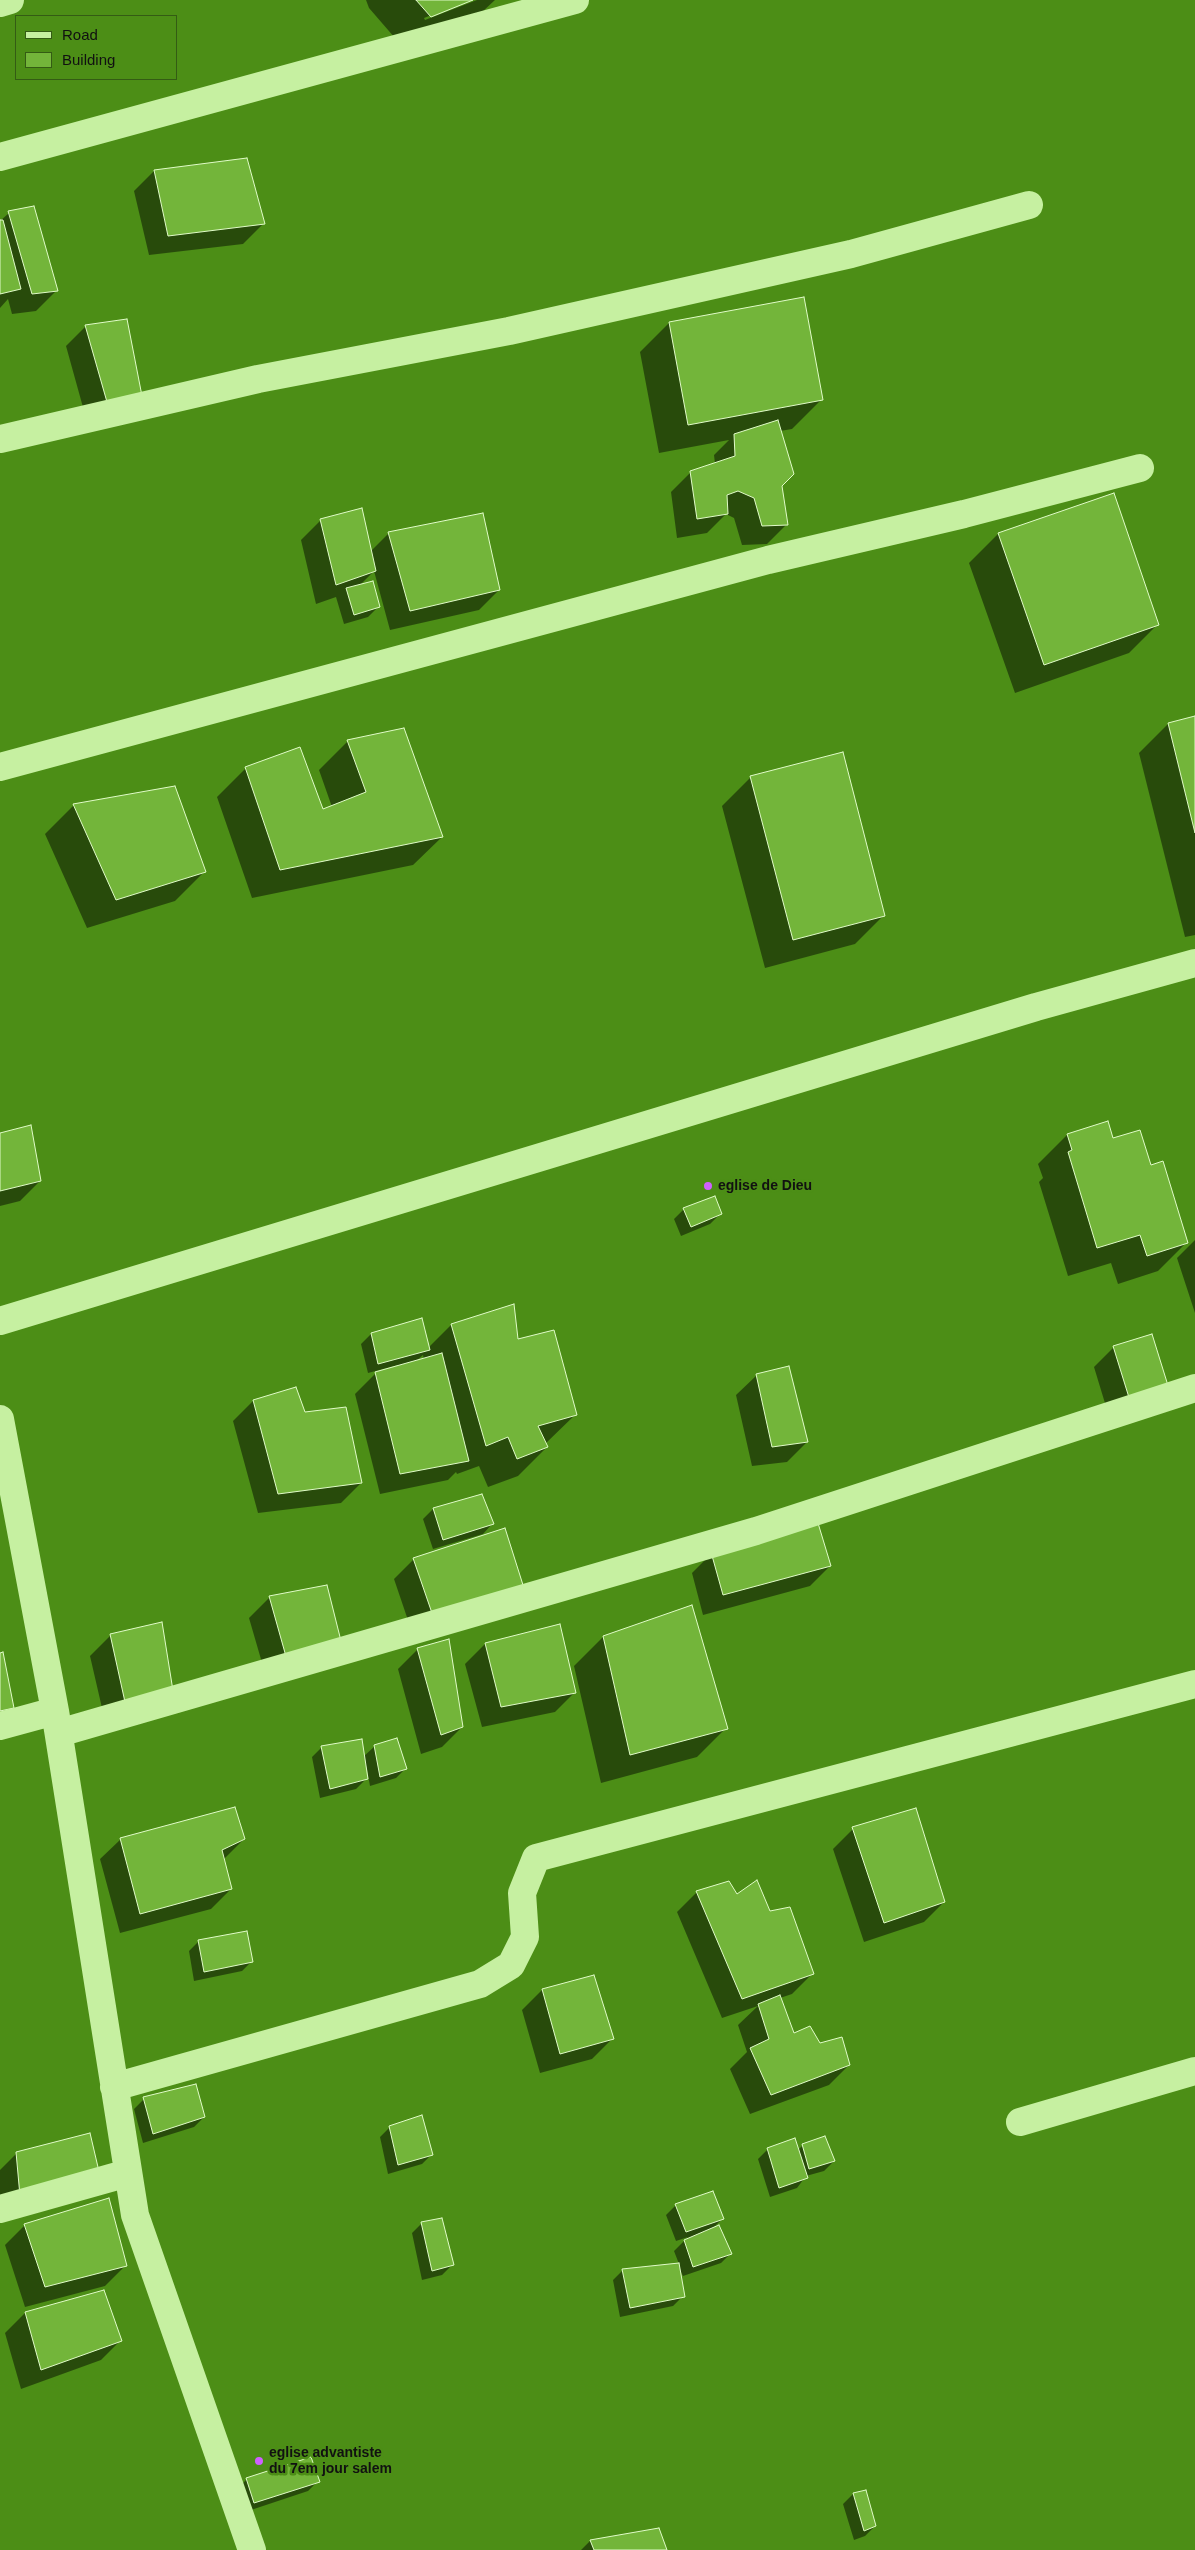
<!DOCTYPE html>
<style>
body{margin:0}
#map{position:relative;width:1195px;height:2550px;overflow:hidden;background:#4c8e16;font-family:Helvetica,sans-serif}
canvas{display:block}
.legend{position:absolute;left:15px;top:15px;width:162px;height:65px;box-sizing:border-box;background:#4c8e16;border:1px solid #345c14;margin:0;padding:6px 9px;list-style:none;font-size:15px;color:#111}
.legend li{display:flex;align-items:center;gap:10px;height:25px}
.legend b{width:25px;border:1px solid #345c14}
</style>
<div id="map">
<canvas width="1195" height="2550"></canvas>
<ul class="legend">
<li><b style="height:6px;background:#c6f0a1"></b>Road</li>
<li><b style="height:14px;background:#73b53a"></b>Building</li>
</ul>
</div>
<script>
const context = document.querySelector('canvas').getContext('2d');
context.lineJoin = 'round';
function paint(path, color) {
  context.fillStyle = color;
  context.fill(path, 'evenodd');
}
function poly(rows) {
  const path = new Path2D();
  for (const r of rows) {
    path.moveTo(r[0], r[1]);
    for (let i = 2; i < r.length; i += 2) path.lineTo(r[i], r[i + 1]);
  }
  return path;
}
function trace(path, color, width, dash) {
  context.strokeStyle = color;
  context.lineWidth = width;
  context.lineCap = dash ? 'butt' : 'round';
  context.setLineDash(dash || []);
  context.stroke(path);
}
function drawText(font, color, halo, rows, align = 'center') {
  context.font = font + ' Helvetica,sans-serif';
  context.lineWidth = 5;
  context.setLineDash([]);
  context.textBaseline = 'middle';
  context.strokeStyle = halo;
  context.fillStyle = color;
  for (const [text, x, y, turn = 0] of rows) {
    context.save();
    context.translate(x, y);
    context.rotate((+turn || 0) * Math.PI / 180);
    context.textAlign = isNaN(turn) ? turn : align;
    if (halo) context.strokeText(text, 0, 0);
    context.fillText(text, 0, 0);
    context.restore();
  }
}
paint(poly([
 [366,0,470,0,424,18,425,20,477,0,495,0,481,13,401,45,369,8],
 [246,159,263,224,243,244,149,255,134,191,154,171],
 [9,213,56,291,36,311,12,314,8,299,0,308,0,221],
 [669,323,821,400,792,429,780,431,780,486,787,524,767,544,742,545,734,518,726,514,707,533,677,538,671,492,691,472,715,464,714,455,729,440,659,453,640,352],
 [86,326,140,396,89,429,66,346],
 [321,520,370,552,389,533,499,590,479,610,390,630,374,571,359,586,378,607,368,617,344,624,336,597,316,604,301,540],
 [998,534,1158,624,1129,653,1015,693,969,563],
 [1195,717,1195,935,1185,937,1139,753,1168,724],
 [348,741,442,837,413,865,252,898,217,797,246,768,322,811,332,807,319,770],
 [751,777,884,915,855,944,765,968,722,806],
 [74,805,204,872,175,901,87,928,45,834],
 [0,1134,40,1181,20,1201,0,1206],
 [1067,1135,1112,1139,1150,1167,1187,1242,1158,1271,1118,1284,1111,1263,1068,1276,1039,1182,1043,1178,1038,1164],
 [684,1209,720,1214,710,1224,681,1236,674,1219],
 [1195,1240,1195,1313,1177,1258],
 [422,1320,428,1348,451,1325,517,1340,576,1414,545,1444,547,1447,518,1476,488,1487,479,1466,457,1474,456,1472,448,1480,380,1494,355,1394,375,1374,398,1367,398,1365,368,1373,361,1344,371,1334],
 [423,1355,424,1360,415,1362],
 [1114,1347,1169,1392,1111,1423,1094,1367],
 [757,1375,807,1442,787,1462,752,1466,736,1395],
 [253,1401,304,1413,361,1483,341,1503,258,1513,233,1421],
 [481,1495,492,1524,483,1534,433,1549,423,1519,433,1509],
 [504,1529,413,1635,394,1579,414,1559],
 [712,1553,830,1566,810,1586,703,1615,692,1573],
 [326,1586,322,1669,267,1680,249,1618,269,1598],
 [691,1607,726,1728,697,1757,601,1783,574,1666,603,1637],
 [161,1624,173,1696,105,1721,90,1656,110,1636],
 [485,1644,575,1692,555,1712,482,1727,465,1664],
 [418,1649,462,1727,442,1747,421,1754,398,1669],
 [375,1746,406,1768,396,1778,370,1786,367,1769,365,1770,366,1779,356,1789,320,1798,312,1757,322,1747,363,1757],
 [853,1829,944,1902,924,1922,864,1942,833,1849],
 [121,1839,244,1839,224,1859,231,1889,211,1909,120,1933,100,1859],
 [697,1892,736,1896,769,1913,812,1974,792,1994,780,1998,794,2035,819,2045,849,2065,829,2085,750,2114,730,2069,747,2052,738,2025,758,2006,722,2018,677,1912],
 [199,1941,252,1961,242,1971,194,1981,189,1951],
 [593,1977,612,2039,592,2059,540,2073,522,2010,542,1990],
 [144,2099,204,2117,194,2127,143,2143,134,2109],
 [390,2127,432,2154,422,2164,388,2174,380,2137],
 [803,2145,834,2161,824,2171,806,2176,797,2188,770,2197,758,2159,768,2149,798,2150],
 [17,2153,80,2200,0,2210,0,2170],
 [712,2193,722,2219,711,2230,731,2253,721,2263,683,2276,678,2266,683,2296,673,2306,620,2317,613,2280,623,2270,679,2264,674,2251,688,2237,676,2241,666,2215,676,2205],
 [422,2223,452,2265,442,2275,422,2280,412,2233],
 [25,2225,125,2266,105,2286,25,2307,5,2245],
 [25,2313,121,2340,101,2360,21,2389,5,2333],
 [247,2479,318,2481,308,2491,245,2512,237,2489],
 [865,2492,875,2526,865,2536,854,2540,843,2504,853,2494],
 [659,2530,666,2550,581,2550,590,2541]
]), '#0007');
const building = poly([
 [416,0,473,0,431,17,416,0],
 [247,158,265,224,168,236,154,170,247,158],
 [34,206,58,291,32,294,8,211,34,206],
 [0,220,3,220,21,289,0,294,0,220],
 [804,297,823,400,688,425,669,322,804,297],
 [127,319,142,396,109,409,85,325,127,319],
 [778,420,794,474,782,486,788,525,762,526,754,498,738,491,727,495,728,514,697,519,690,471,735,456,734,434,778,420],
 [1114,493,1159,625,1044,665,998,533,1114,493],
 [362,508,376,571,336,585,320,519,362,508],
 [483,513,500,590,410,611,388,532,483,513],
 [373,581,380,607,354,615,346,588,373,581],
 [1195,716,1195,833,1168,723,1195,716],
 [404,728,443,837,280,870,245,767,300,747,323,809,366,792,347,740,404,728],
 [843,752,885,916,793,940,750,776,843,752],
 [175,786,206,872,116,900,73,804,175,786],
 [1108,1121,1113,1138,1140,1130,1151,1165,1163,1161,1188,1243,1147,1256,1140,1235,1097,1248,1068,1152,1072,1150,1067,1134,1108,1121],
 [31,1125,41,1181,0,1191,0,1133,31,1125],
 [715,1196,722,1214,691,1227,683,1208,715,1196],
 [514,1304,518,1339,554,1330,577,1415,538,1426,548,1447,517,1459,508,1437,486,1446,451,1324,514,1304],
 [422,1318,430,1350,378,1364,371,1333,422,1318],
 [1152,1334,1170,1392,1131,1404,1113,1346,1152,1334],
 [442,1353,469,1461,400,1474,375,1372,442,1353],
 [789,1366,808,1442,772,1447,756,1374,789,1366],
 [296,1387,305,1412,346,1407,362,1483,278,1494,253,1400,296,1387],
 [482,1494,494,1524,443,1540,433,1508,482,1494],
 [818,1523,831,1566,723,1595,711,1552,818,1523],
 [505,1528,523,1585,433,1616,413,1558,505,1528],
 [327,1585,343,1649,287,1660,269,1596,327,1585],
 [692,1605,728,1729,630,1755,603,1636,692,1605],
 [162,1622,174,1697,125,1702,110,1634,162,1622],
 [560,1624,576,1693,501,1707,485,1643,560,1624],
 [449,1639,463,1727,441,1735,417,1648,449,1639],
 [3,1652,14,1708,0,1711,0,1653,3,1652],
 [397,1738,407,1769,380,1777,374,1745,397,1738],
 [362,1739,368,1779,330,1789,321,1746,362,1739],
 [235,1807,245,1839,222,1850,232,1889,140,1914,120,1838,235,1807],
 [916,1808,945,1902,884,1923,852,1827,916,1808],
 [757,1880,770,1911,790,1907,814,1974,742,1999,696,1891,729,1881,737,1894,757,1880],
 [247,1931,253,1962,204,1972,198,1940,247,1931],
 [594,1975,614,2039,560,2054,542,1989,594,1975],
 [780,1995,794,2033,810,2026,820,2043,842,2037,850,2065,771,2095,750,2048,769,2039,758,2004,780,1995],
 [196,2084,205,2117,153,2134,143,2097,196,2084],
 [422,2115,433,2155,398,2165,389,2126,422,2115],
 [90,2133,101,2180,20,2196,16,2152,90,2133],
 [825,2136,835,2161,809,2169,802,2144,825,2136],
 [795,2138,808,2178,779,2188,767,2148,795,2138],
 [713,2191,724,2219,686,2232,675,2204,713,2191],
 [109,2198,127,2266,45,2287,24,2224,109,2198],
 [442,2218,454,2265,432,2271,421,2222,442,2218],
 [719,2225,732,2254,693,2267,684,2240,719,2225],
 [679,2263,685,2297,630,2308,622,2269,679,2263],
 [104,2290,122,2341,41,2370,25,2312,104,2290],
 [311,2457,320,2482,254,2503,246,2478,311,2457],
 [866,2490,876,2526,864,2531,853,2493,866,2490],
 [659,2528,667,2550,594,2550,590,2540,659,2528]
]);
paint(building, '#73b53a');
trace(building, '#e0fbc8', 1);
trace(poly([
 [0,3,10,0],
 [0,157,575,0],
 [0,439,258,379,509,331,851,254,1029,205],
 [0,767,768,560,964,514,1140,468],
 [0,1321,1036,1007,1195,963],
 [0,1419,55,1711,135,2215,252,2550],
 [0,1726,55,1711],
 [59,1733,756,1531,1195,1388],
 [114,2087,480,1984,511,1965,525,1937,522,1893,536,1858,1195,1684],
 [1020,2122,1195,2071],
 [0,2209,128,2173]
]), '#c6f0a1', 28);
for (const [x, y, r, color] of [
 [708,1186,5,"#cf60ff"],
 [259,2461,5,"#cf60ff"]
]) {
  const dot = new Path2D();
  dot.arc(x, y, r, 0, 2 * Math.PI);
  context.fillStyle = color;
  context.fill(dot);
  trace(dot, '#4c8e16', 2);
}
drawText('bold 14px', '#111', '#4c8e16', [
 ["eglise de Dieu",718,1186],
 ["eglise advantiste",269,2453],
 ["du 7em jour salem",269,2469]
], 'left');
</script>
